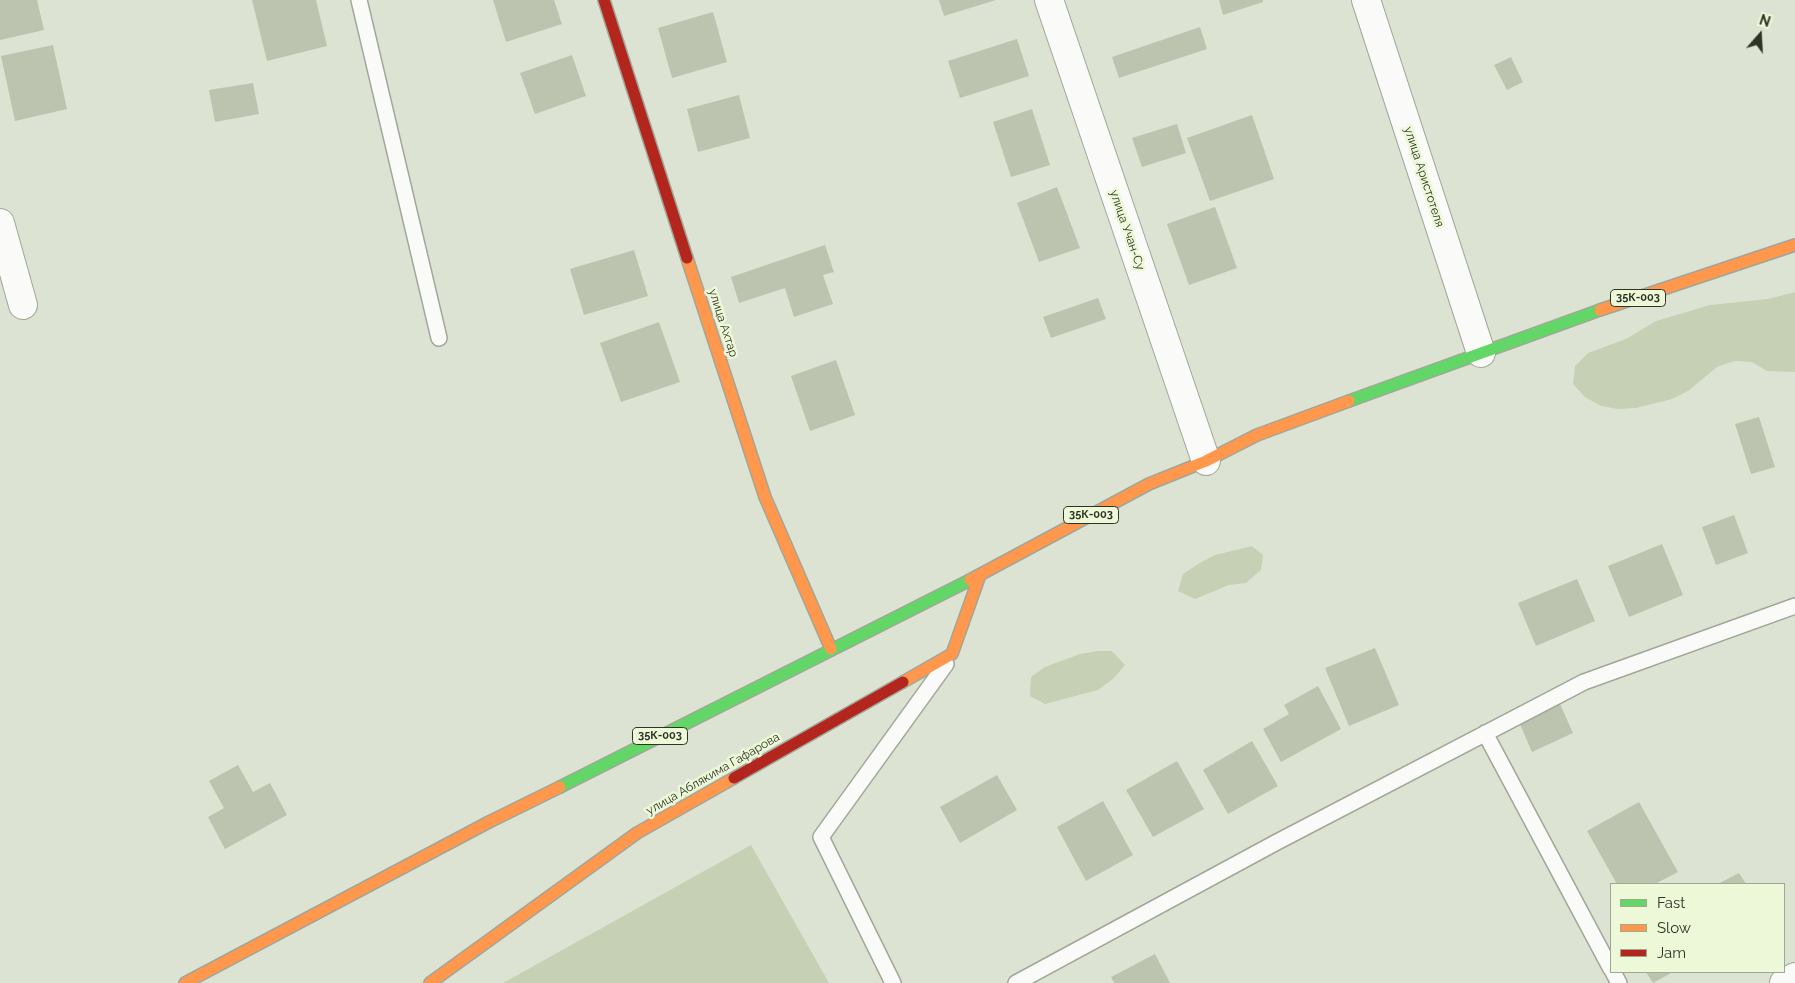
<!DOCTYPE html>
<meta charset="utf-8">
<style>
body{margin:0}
#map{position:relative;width:1795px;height:983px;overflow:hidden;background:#dde3d2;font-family:Raleway,sans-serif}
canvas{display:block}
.legend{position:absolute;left:1610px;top:883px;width:175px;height:90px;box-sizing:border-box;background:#ecf8d7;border:1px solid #a0a990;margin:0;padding:6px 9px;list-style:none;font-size:15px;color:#2e3326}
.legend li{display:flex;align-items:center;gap:10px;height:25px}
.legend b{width:25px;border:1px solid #a0a990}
.north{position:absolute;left:1735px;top:10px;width:50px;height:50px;-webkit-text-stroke:4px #ecf8d7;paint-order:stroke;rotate:19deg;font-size:14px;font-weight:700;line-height:20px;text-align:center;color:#2e3326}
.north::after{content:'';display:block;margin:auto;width:18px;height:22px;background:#2e3326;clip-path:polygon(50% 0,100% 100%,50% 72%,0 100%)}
</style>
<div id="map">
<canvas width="1795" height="983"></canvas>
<ul class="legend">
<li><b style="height:6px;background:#63d668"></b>Fast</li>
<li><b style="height:6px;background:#ff974d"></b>Slow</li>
<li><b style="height:6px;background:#b3261e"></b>Jam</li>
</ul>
<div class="north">N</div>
</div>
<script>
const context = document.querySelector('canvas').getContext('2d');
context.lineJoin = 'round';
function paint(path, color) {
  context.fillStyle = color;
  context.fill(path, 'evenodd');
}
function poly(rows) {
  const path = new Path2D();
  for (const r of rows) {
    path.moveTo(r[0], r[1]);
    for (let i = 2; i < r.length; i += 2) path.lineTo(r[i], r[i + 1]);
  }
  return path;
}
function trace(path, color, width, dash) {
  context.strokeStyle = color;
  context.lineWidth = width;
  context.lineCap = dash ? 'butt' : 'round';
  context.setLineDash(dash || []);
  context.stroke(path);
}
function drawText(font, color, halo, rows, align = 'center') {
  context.font = font + ' Raleway,sans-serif';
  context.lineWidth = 5;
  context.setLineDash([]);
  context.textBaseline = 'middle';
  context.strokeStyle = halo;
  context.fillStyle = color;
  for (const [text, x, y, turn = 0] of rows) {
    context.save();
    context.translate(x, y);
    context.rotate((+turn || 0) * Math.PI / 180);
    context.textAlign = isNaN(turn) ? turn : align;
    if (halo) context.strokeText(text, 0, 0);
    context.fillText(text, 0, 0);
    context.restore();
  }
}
paint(poly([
 [1795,292,1795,372,1767,371,1752,362,1734,361,1717,367,1688,391,1672,399,1636,408,1618,409,1601,406,1585,397,1573,384,1575,366,1588,353,1626,339,1656,321,1710,305,1768,299],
 [1252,546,1263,555,1261,570,1246,583,1229,585,1195,599,1178,591,1183,574,1198,564,1215,555],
 [1098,651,1112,651,1125,665,1113,679,1098,690,1045,704,1030,696,1031,677,1045,667,1080,654],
 [751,845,829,983,503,983]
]), '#c6d0b4');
paint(poly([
 [0,0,37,0,44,30,0,40],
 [252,0,316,0,327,46,267,61],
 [493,0,554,0,562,24,506,42],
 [939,0,996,0,944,16],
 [1219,0,1263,0,1263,2,1223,15],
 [713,12,727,62,672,78,658,28],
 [1200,27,1207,49,1119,78,1112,57],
 [1017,39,1029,76,960,98,948,61],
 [53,45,67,109,15,121,1,56],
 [572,55,586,96,535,114,520,73],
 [1511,57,1523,82,1507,90,1494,65],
 [253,83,259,114,215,122,209,90],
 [739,95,750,138,698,152,687,109],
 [1032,109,1050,165,1011,177,993,122],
 [1252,115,1274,179,1210,201,1187,138],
 [1177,124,1186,153,1142,167,1132,138],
 [1057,187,1080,248,1039,262,1017,203],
 [1215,207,1237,268,1189,285,1167,224],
 [825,245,834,272,823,275,833,304,794,317,785,288,739,303,731,277],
 [634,250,648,296,584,315,570,269],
 [1098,298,1106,319,1051,338,1043,317],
 [659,322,680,382,621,402,600,343],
 [836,360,855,415,810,431,791,376],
 [1759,417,1775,467,1751,474,1735,424],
 [1734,515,1748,553,1716,565,1702,527],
 [1662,544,1683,595,1629,617,1608,566],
 [1577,579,1595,621,1536,646,1518,603],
 [1375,648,1399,705,1349,726,1325,668],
 [1318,686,1341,729,1281,762,1263,729,1289,714,1284,705],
 [1560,704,1573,733,1532,752,1519,722],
 [1252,741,1278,786,1228,814,1203,770],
 [1177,761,1204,809,1153,837,1126,790],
 [238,765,253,792,270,783,287,815,225,849,208,817,224,808,209,781],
 [997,775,1017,810,960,843,940,807],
 [1103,801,1133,855,1086,881,1057,827],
 [1639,802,1678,872,1655,884,1617,884,1587,831],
 [1739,873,1746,884,1718,884],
 [1155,954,1170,983,1114,983,1111,977],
 [1646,972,1673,972,1653,983]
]), '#bcc3af');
const lane = poly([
 [359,0,439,338],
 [1485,733,1611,969],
 [1613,972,1619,983],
 [893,983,821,837,946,664],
 [1016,983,1277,842,1584,682,1795,606]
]);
const street = poly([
 [1049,0,1206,461],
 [1366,0,1481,353],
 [0,223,23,305],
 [1784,983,1795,977]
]);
const fast = poly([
 [1349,401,1600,310],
 [560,787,970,580]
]);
const slow = poly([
 [687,258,765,497,831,649],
 [1600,310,1795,245],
 [970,580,1149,484,1206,461,1257,435,1349,401],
 [903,682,952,654,980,575],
 [185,983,489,822,560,787],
 [430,983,637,833,734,778]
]);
const jam = poly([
 [604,0,687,258],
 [734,778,903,682]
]);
trace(lane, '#a2a699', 18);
trace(street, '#a2a699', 30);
trace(fast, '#a2a699', 14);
trace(slow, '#a2a699', 14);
trace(jam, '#a2a699', 14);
trace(lane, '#fafbf8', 15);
trace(street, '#fafbf8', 28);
trace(fast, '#63d668', 11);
trace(slow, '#ff974d', 11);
trace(jam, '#b3261e', 11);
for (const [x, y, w] of [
 [1638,298,55],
 [1091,515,55],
 [660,736,55]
]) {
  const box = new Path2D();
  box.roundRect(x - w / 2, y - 8.5, w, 17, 4);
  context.fillStyle = '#ecf8d7';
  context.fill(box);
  trace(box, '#2e3326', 1);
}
drawText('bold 11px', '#2e3326', null, [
 ["35К-003",1638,298],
 ["35К-003",1091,515],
 ["35К-003",660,736]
]);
drawText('12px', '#2e3326', '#ecf8d7', [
 ["улица Аристотеля",1424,177,72],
 ["улица Учан-Су",1127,230,71],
 ["улица Ахтар",723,323,72],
 ["улица Аблякима Гафарова",713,774,-30]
]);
</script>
